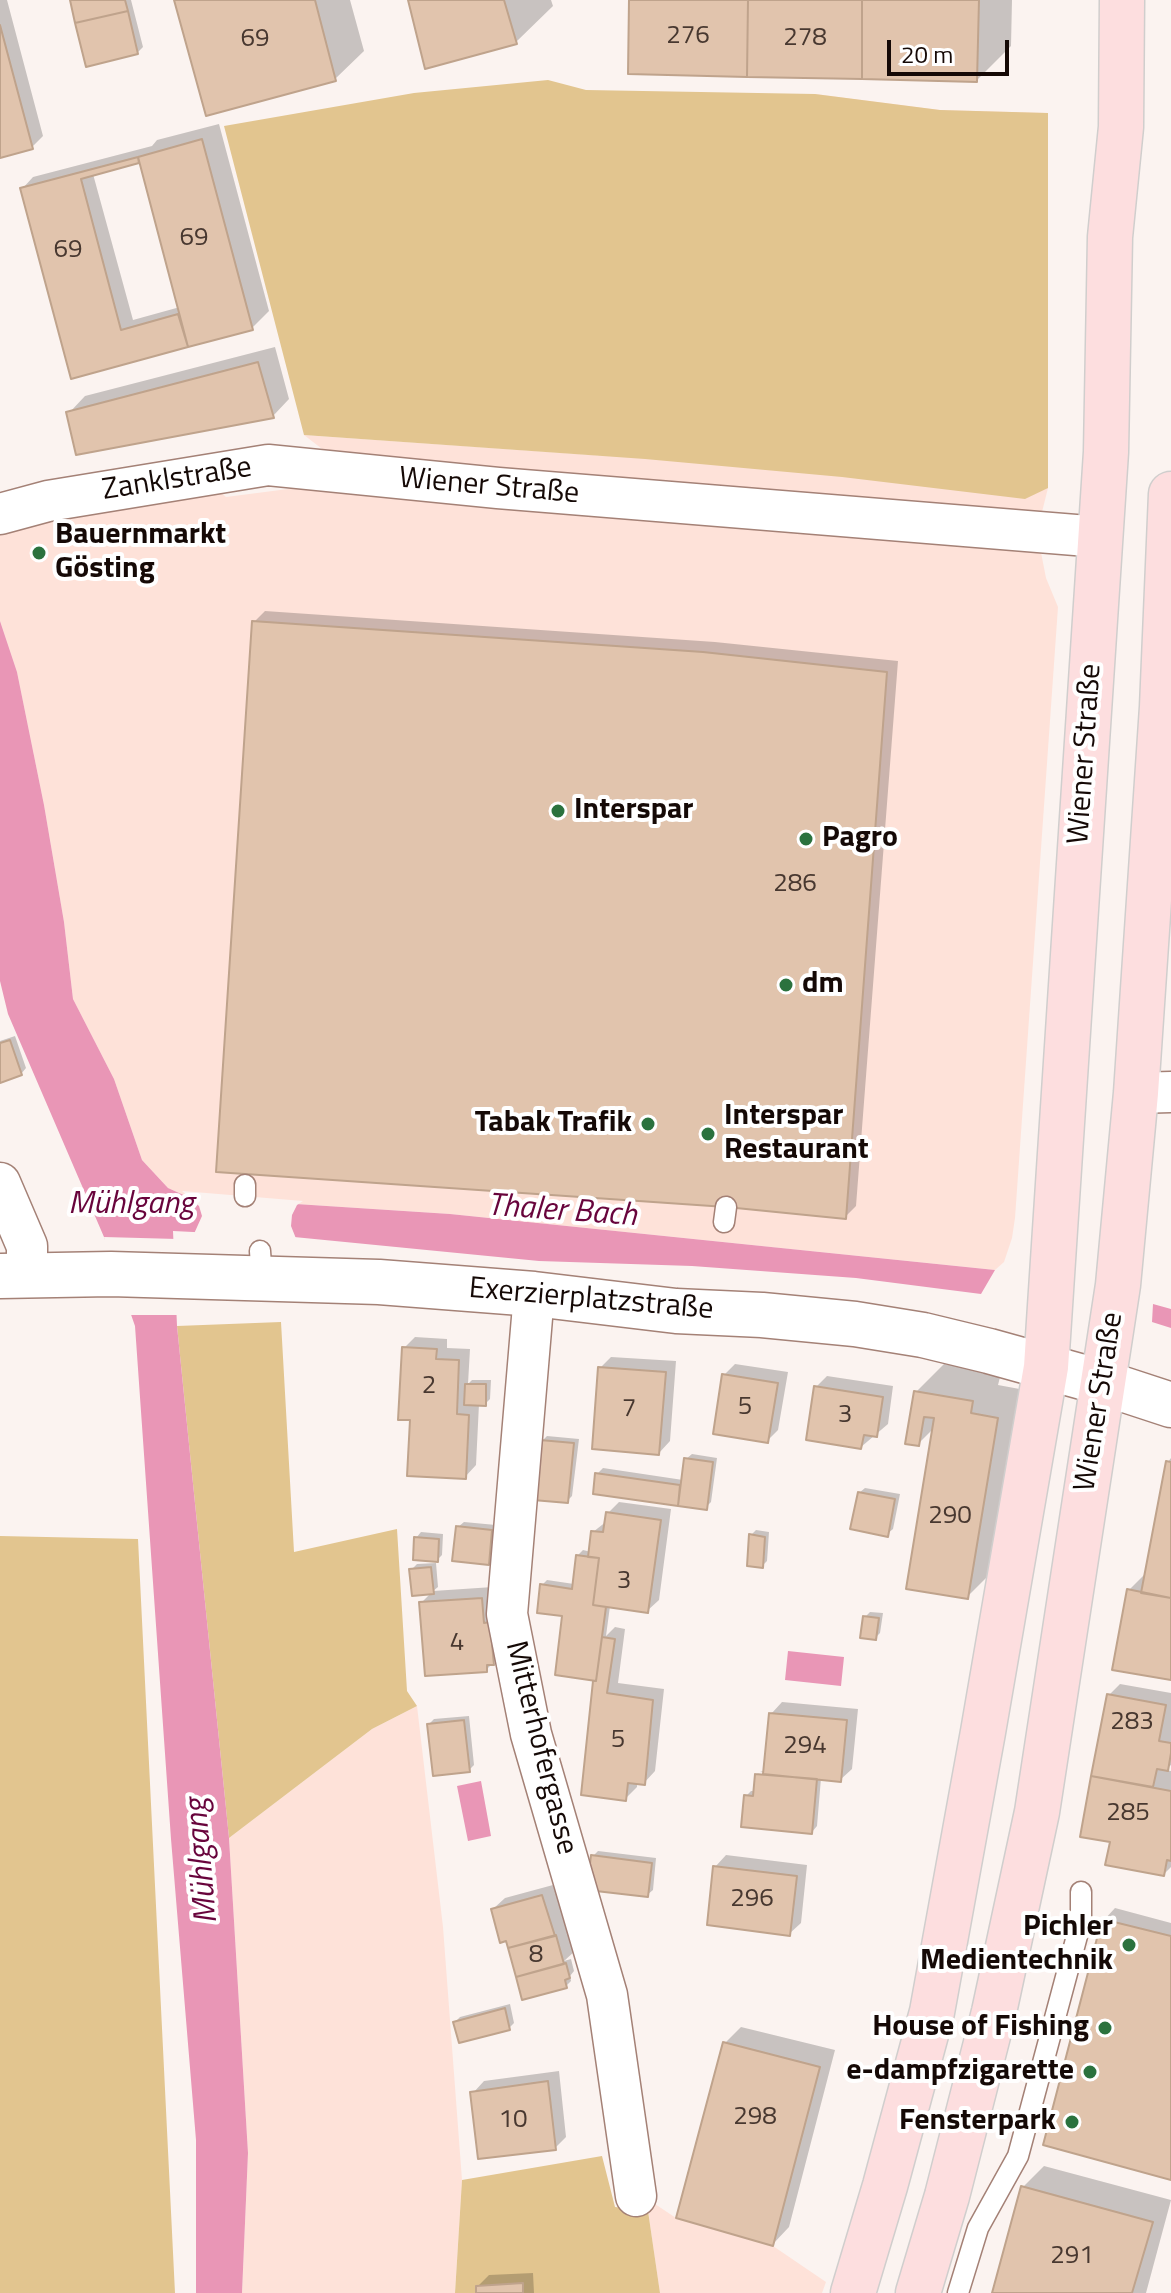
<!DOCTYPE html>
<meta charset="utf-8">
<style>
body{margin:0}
#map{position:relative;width:1171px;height:2293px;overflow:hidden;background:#fbf3f0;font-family:"Titillium Web",sans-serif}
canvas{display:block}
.scale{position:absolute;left:887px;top:40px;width:122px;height:36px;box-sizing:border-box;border:4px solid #150906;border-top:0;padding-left:10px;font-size:24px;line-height:28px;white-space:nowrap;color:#150906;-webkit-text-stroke:6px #fff;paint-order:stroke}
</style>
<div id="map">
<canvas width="1171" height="2293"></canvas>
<div class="scale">20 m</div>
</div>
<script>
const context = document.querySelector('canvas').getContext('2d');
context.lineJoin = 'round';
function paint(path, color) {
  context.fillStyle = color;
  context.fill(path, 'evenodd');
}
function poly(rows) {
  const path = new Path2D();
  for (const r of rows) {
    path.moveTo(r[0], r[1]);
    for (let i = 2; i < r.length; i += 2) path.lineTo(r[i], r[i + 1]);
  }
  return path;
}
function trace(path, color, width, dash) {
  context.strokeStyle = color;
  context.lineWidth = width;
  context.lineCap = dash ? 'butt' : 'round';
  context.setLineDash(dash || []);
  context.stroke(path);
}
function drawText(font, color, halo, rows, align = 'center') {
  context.font = font + ' "Titillium Web",sans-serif';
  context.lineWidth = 8;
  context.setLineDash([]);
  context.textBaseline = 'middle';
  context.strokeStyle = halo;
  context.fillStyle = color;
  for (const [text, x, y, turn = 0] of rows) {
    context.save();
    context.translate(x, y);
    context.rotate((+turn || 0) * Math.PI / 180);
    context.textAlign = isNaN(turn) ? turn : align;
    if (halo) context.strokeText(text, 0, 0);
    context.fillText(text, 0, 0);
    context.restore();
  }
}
paint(poly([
 [815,94,940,110,1048,113,1048,488,1037,532,1046,578,1058,607,1015,1218,1012,1238,1004,1262,995,1270,450,1214,188,1197,168,1188,142,1160,114,1079,73,999,64,922,44,805,17,672,0,621,0,523,192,467,226,497,288,489,356,475,304,435,607,456],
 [417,1706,443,1927,462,2180,455,2293,242,2293,248,2153,229,1838,372,1729],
 [646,2198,676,2218,773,2246,826,2282,822,2293,660,2293]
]), '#fee2d9');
paint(poly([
 [548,80,586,90,815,94,940,110,1048,113,1048,488,1025,499,842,477,645,459,304,435,224,126,414,93],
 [281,1322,294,1552,397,1529,407,1691,417,1706,372,1729,229,1838,177,1326],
 [0,1536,138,1539,175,2293,0,2293],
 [602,2156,615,2207,648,2211,660,2293,455,2293,462,2180]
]), '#e2c58f');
paint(poly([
 [0,621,17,672,44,805,64,922,73,999,114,1079,142,1160,168,1188,188,1197,450,1214,995,1270,981,1294,856,1278,692,1266,539,1261,294,1237,173,1231,177,1326,229,1838,248,2153,242,2293,196,2293,196,2140,171,1839,135,1326,104,1237,8,1014,0,981],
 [1153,1304,1171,1309,1171,1328,1152,1322],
 [788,1651,844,1657,841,1686,785,1680],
 [481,1781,491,1836,468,1841,457,1786]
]), '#e996b6');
paint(poly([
 [182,1191,303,1201,297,1205,292,1215,291,1226,297,1241,193,1236,202,1216,199,1206],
 [104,1237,177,1239,181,1315,127,1315,109,1263]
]), '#fbf3f0');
paint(poly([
 [0,0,7,0,43,136,32,147,0,156],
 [72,0,131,0,143,47,137,53],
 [176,0,350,0,364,51,335,79],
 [410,0,551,0,553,6,516,42],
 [631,0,1012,0,1011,46,977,80],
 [219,124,269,311,252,328,72,377,22,189,33,177,152,146,157,140],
 [141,159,180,307,133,320,93,174],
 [275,347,289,399,273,416,69,413,85,396],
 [265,611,715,642,898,661,856,1206,845,1217,254,622],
 [15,1036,26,1068,21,1074,0,1081,0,1041],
 [415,1337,447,1339,447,1348,470,1349,468,1384,472,1380,491,1380,490,1399,485,1404,479,1404,476,1465,465,1477,412,1418,404,1348],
 [611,1357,676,1361,670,1441,659,1453,600,1368],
 [735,1364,788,1372,778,1430,767,1441,724,1375],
 [944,1364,1001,1373,998,1385,1025,1390,995,1569,967,1597,935,1427,918,1444,916,1392],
 [827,1376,893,1386,888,1424,861,1447,816,1387],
 [547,1436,579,1439,572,1496,567,1501,542,1441],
 [692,1454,717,1458,711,1502,706,1507,595,1492,597,1474,603,1468,683,1480,686,1459],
 [1171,1458,1171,1678,1129,1590,1146,1573,1168,1462],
 [865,1488,900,1494,893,1529,887,1534,859,1493],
 [619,1502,671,1509,659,1600,647,1611,610,1606,606,1636,615,1627,625,1629,618,1683,664,1689,655,1771,644,1783,637,1782,637,1787,625,1799,595,1682,598,1679,557,1673,564,1615,542,1585,547,1580,574,1584,578,1555,583,1550,591,1552,593,1532,607,1521,608,1513],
 [464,1522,496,1525,493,1558,488,1563,458,1527],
 [756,1530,769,1532,767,1561,762,1566,751,1535],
 [421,1532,443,1534,442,1555,437,1560,416,1538],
 [436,1563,438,1587,433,1591,493,1587,504,1652,486,1670,421,1603,432,1592,411,1570,417,1564],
 [870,1612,883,1613,880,1633,875,1638,865,1617],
 [1120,1684,1171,1693,1171,1765,1165,1770,1171,1771,1171,1867,1164,1874,1112,1841,1083,1835,1109,1695],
 [782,1702,858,1709,852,1769,840,1780,821,1778,817,1826,812,1832,746,1796,751,1791,756,1791,759,1773,759,1776,780,1778,781,1774,760,1772,766,1770,771,1714],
 [469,1716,474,1765,469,1770,429,1724,434,1719],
 [598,1851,656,1858,653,1890,647,1895,593,1856],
 [726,1855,807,1865,801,1923,789,1934,715,1867],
 [553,1885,575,1951,564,1961,571,1959,574,1971,570,1976,571,1981,566,1986,507,1939,493,1909,505,1898],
 [1115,1908,1171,1923,1171,2178,1104,1920],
 [510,2004,514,2023,509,2028,455,2022,460,2017],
 [741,2027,835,2050,789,2227,773,2244,725,2043],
 [559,2071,566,2137,555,2148,473,2093,484,2081],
 [1044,2166,1171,2200,1146,2293,994,2293,1023,2187],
 [533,2273,534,2293,478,2293,478,2286,489,2275]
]), '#0003');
const building = poly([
 [70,0,125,0,128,11,75,23,70,0],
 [174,0,315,0,336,81,206,116,174,0],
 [408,0,504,0,517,44,425,69,408,0],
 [629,0,748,0,747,77,628,74,629,0],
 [748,0,862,0,862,79,747,77,748,0],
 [862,0,979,0,977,82,862,79,862,0],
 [128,11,138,54,86,67,75,23,128,11],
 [0,25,33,149,0,158,0,25],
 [202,139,253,330,188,347,138,157,202,139],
 [138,157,139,163,81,179,121,330,178,314,188,347,71,379,20,188,138,157],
 [258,362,274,418,76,455,66,412,258,362],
 [252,621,703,652,887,672,846,1219,726,1207,216,1172,252,621],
 [10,1040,22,1075,0,1083,0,1043,10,1040],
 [402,1347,437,1349,436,1359,459,1360,457,1414,469,1415,466,1479,407,1476,410,1420,398,1420,402,1347],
 [598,1367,666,1372,659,1455,592,1449,598,1367],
 [722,1374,778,1383,768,1443,713,1434,722,1374],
 [465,1384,486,1384,486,1406,464,1405,465,1384],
 [814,1386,883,1397,877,1437,864,1435,861,1449,806,1440,814,1386],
 [914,1391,973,1401,971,1413,998,1418,968,1599,906,1589,934,1418,924,1417,919,1446,905,1444,914,1391],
 [540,1440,574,1443,568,1503,533,1500,540,1440],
 [684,1458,713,1462,707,1510,678,1506,684,1458],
 [1166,1461,1171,1462,1171,1598,1141,1593,1166,1461],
 [595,1473,680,1485,678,1506,593,1494,595,1473],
 [858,1492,895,1499,888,1537,850,1529,858,1492],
 [606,1512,661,1520,648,1613,593,1605,599,1558,588,1557,591,1531,603,1532,606,1512],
 [456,1526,492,1530,489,1565,452,1561,456,1526],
 [749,1534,765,1537,763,1568,747,1566,749,1534],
 [414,1537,439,1539,438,1562,413,1560,414,1537],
 [576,1555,599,1558,593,1605,606,1607,596,1681,555,1675,562,1616,537,1613,540,1584,572,1589,576,1555],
 [431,1567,434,1594,412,1596,409,1569,431,1567],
 [1127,1589,1171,1598,1171,1680,1112,1670,1127,1589],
 [482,1598,484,1623,490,1622,494,1665,487,1665,487,1672,425,1676,419,1602,482,1598],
 [863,1616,879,1618,876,1640,860,1638,863,1616],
 [602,1637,615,1639,607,1693,653,1700,645,1785,628,1783,626,1801,581,1795,593,1681,596,1681,602,1637],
 [1107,1694,1166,1705,1159,1741,1171,1743,1171,1753,1168,1771,1157,1769,1153,1787,1091,1776,1107,1694],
 [769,1713,847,1720,841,1782,763,1774,769,1713],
 [464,1720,470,1772,433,1776,427,1724,464,1720],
 [755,1774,817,1779,812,1834,741,1827,744,1795,753,1796,755,1774],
 [1091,1776,1171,1791,1171,1861,1167,1860,1164,1876,1105,1865,1110,1842,1080,1837,1091,1776],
 [591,1855,652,1863,648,1897,587,1890,591,1855],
 [713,1866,797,1876,790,1936,707,1925,713,1866],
 [542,1895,555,1936,508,1948,506,1941,500,1943,491,1909,542,1895],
 [1102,1919,1171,1936,1171,2180,1043,2145,1102,1919],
 [556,1935,564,1964,516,1977,508,1948,556,1935],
 [566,1963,570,1978,565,1980,567,1988,522,2000,516,1977,566,1963],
 [505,2008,510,2030,459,2043,453,2022,505,2008],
 [723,2042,820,2067,773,2246,676,2218,723,2042],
 [548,2081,556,2150,478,2159,470,2092,548,2081],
 [1021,2186,1153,2222,1132,2293,992,2293,1021,2186],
 [523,2283,523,2293,476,2293,476,2286,523,2283]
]);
paint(building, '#e1c4ad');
trace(building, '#bfa38c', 2);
const lane = poly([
 [245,1185,245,1196],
 [724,1222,726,1207],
 [260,1251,262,1280],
 [958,2293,978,2228,1018,2156,1081,1921,1081,1892]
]);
const street = poly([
 [0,514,48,501,268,465,498,488,1100,537],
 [1136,1093,1171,1092],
 [0,1183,27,1246,27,1274],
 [534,1294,507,1614,531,1734,607,1995,636,2196]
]);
const secondary = poly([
 [0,1276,111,1274,379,1282,534,1294,676,1311,762,1315,855,1324,923,1335,989,1351,1104,1383,1171,1405]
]);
const primary = poly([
 [853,2293,885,2186,932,2012,983,1732,1046,1367,1106,452,1110,237,1121,127,1122,0],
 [918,2293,947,2196,994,2012,1037,1812,1118,1285,1136,1093,1162,707,1171,494]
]);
trace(lane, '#a48176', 23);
trace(street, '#a48176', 43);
trace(secondary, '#a48176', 47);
trace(primary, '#d0cecd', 47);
trace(lane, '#fff', 20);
trace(street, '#fff', 40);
trace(secondary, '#fff', 44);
trace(primary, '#fddedf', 44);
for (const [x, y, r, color] of [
 [39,553,8,"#2b723e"],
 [558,811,8,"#2b723e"],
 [806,839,8,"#2b723e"],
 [786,985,8,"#2b723e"],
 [648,1124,8,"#2b723e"],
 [708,1134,8,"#2b723e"],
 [1129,1945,8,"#2b723e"],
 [1105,2028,8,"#2b723e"],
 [1090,2072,8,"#2b723e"],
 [1072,2122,8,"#2b723e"]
]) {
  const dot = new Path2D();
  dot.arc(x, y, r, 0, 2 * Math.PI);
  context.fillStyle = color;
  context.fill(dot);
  trace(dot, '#fff', 3);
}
drawText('26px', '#483830', null, [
 ["276",688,37],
 ["278",805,39],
 ["69",255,40],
 ["69",194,239],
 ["69",68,251],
 ["286",795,885],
 ["2",429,1387],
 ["5",745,1408],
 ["7",629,1410],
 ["3",845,1416],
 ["290",950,1517],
 ["3",624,1582],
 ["4",457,1644],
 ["283",1132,1723],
 ["5",618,1741],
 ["294",805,1747],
 ["285",1128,1814],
 ["296",752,1900],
 ["8",536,1956],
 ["298",755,2118],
 ["10",513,2121],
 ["291",1072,2257]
]);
drawText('30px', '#150906', '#fff', [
 ["Zanklstraße",177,480,-9],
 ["Wiener Straße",489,487,5],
 ["Wiener Straße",1086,754,-86],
 ["Exerzierplatzstraße",591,1300,5],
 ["Wiener Straße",1100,1402,-81],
 ["Mitterhofergasse",540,1748,76]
]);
drawText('bold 30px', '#150906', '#fff', [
 ["Bauernmarkt",55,536],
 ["Gösting",55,570],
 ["Interspar",574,811],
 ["Pagro",822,839],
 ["dm",802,985],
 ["Interspar",724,1117],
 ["Restaurant",724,1151],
 ["Tabak Trafik",632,1124,"right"],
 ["Pichler",1113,1928,"right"],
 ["Medientechnik",1113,1962,"right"],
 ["House of Fishing",1089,2028,"right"],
 ["e-dampfzigarette",1074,2072,"right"],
 ["Fensterpark",1056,2122,"right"]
], 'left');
drawText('italic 32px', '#68043c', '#fff', [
 ["Mühlgang",131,1205],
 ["Thaler Bach",562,1212,4],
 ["Mühlgang",203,1861,-95]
]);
</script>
